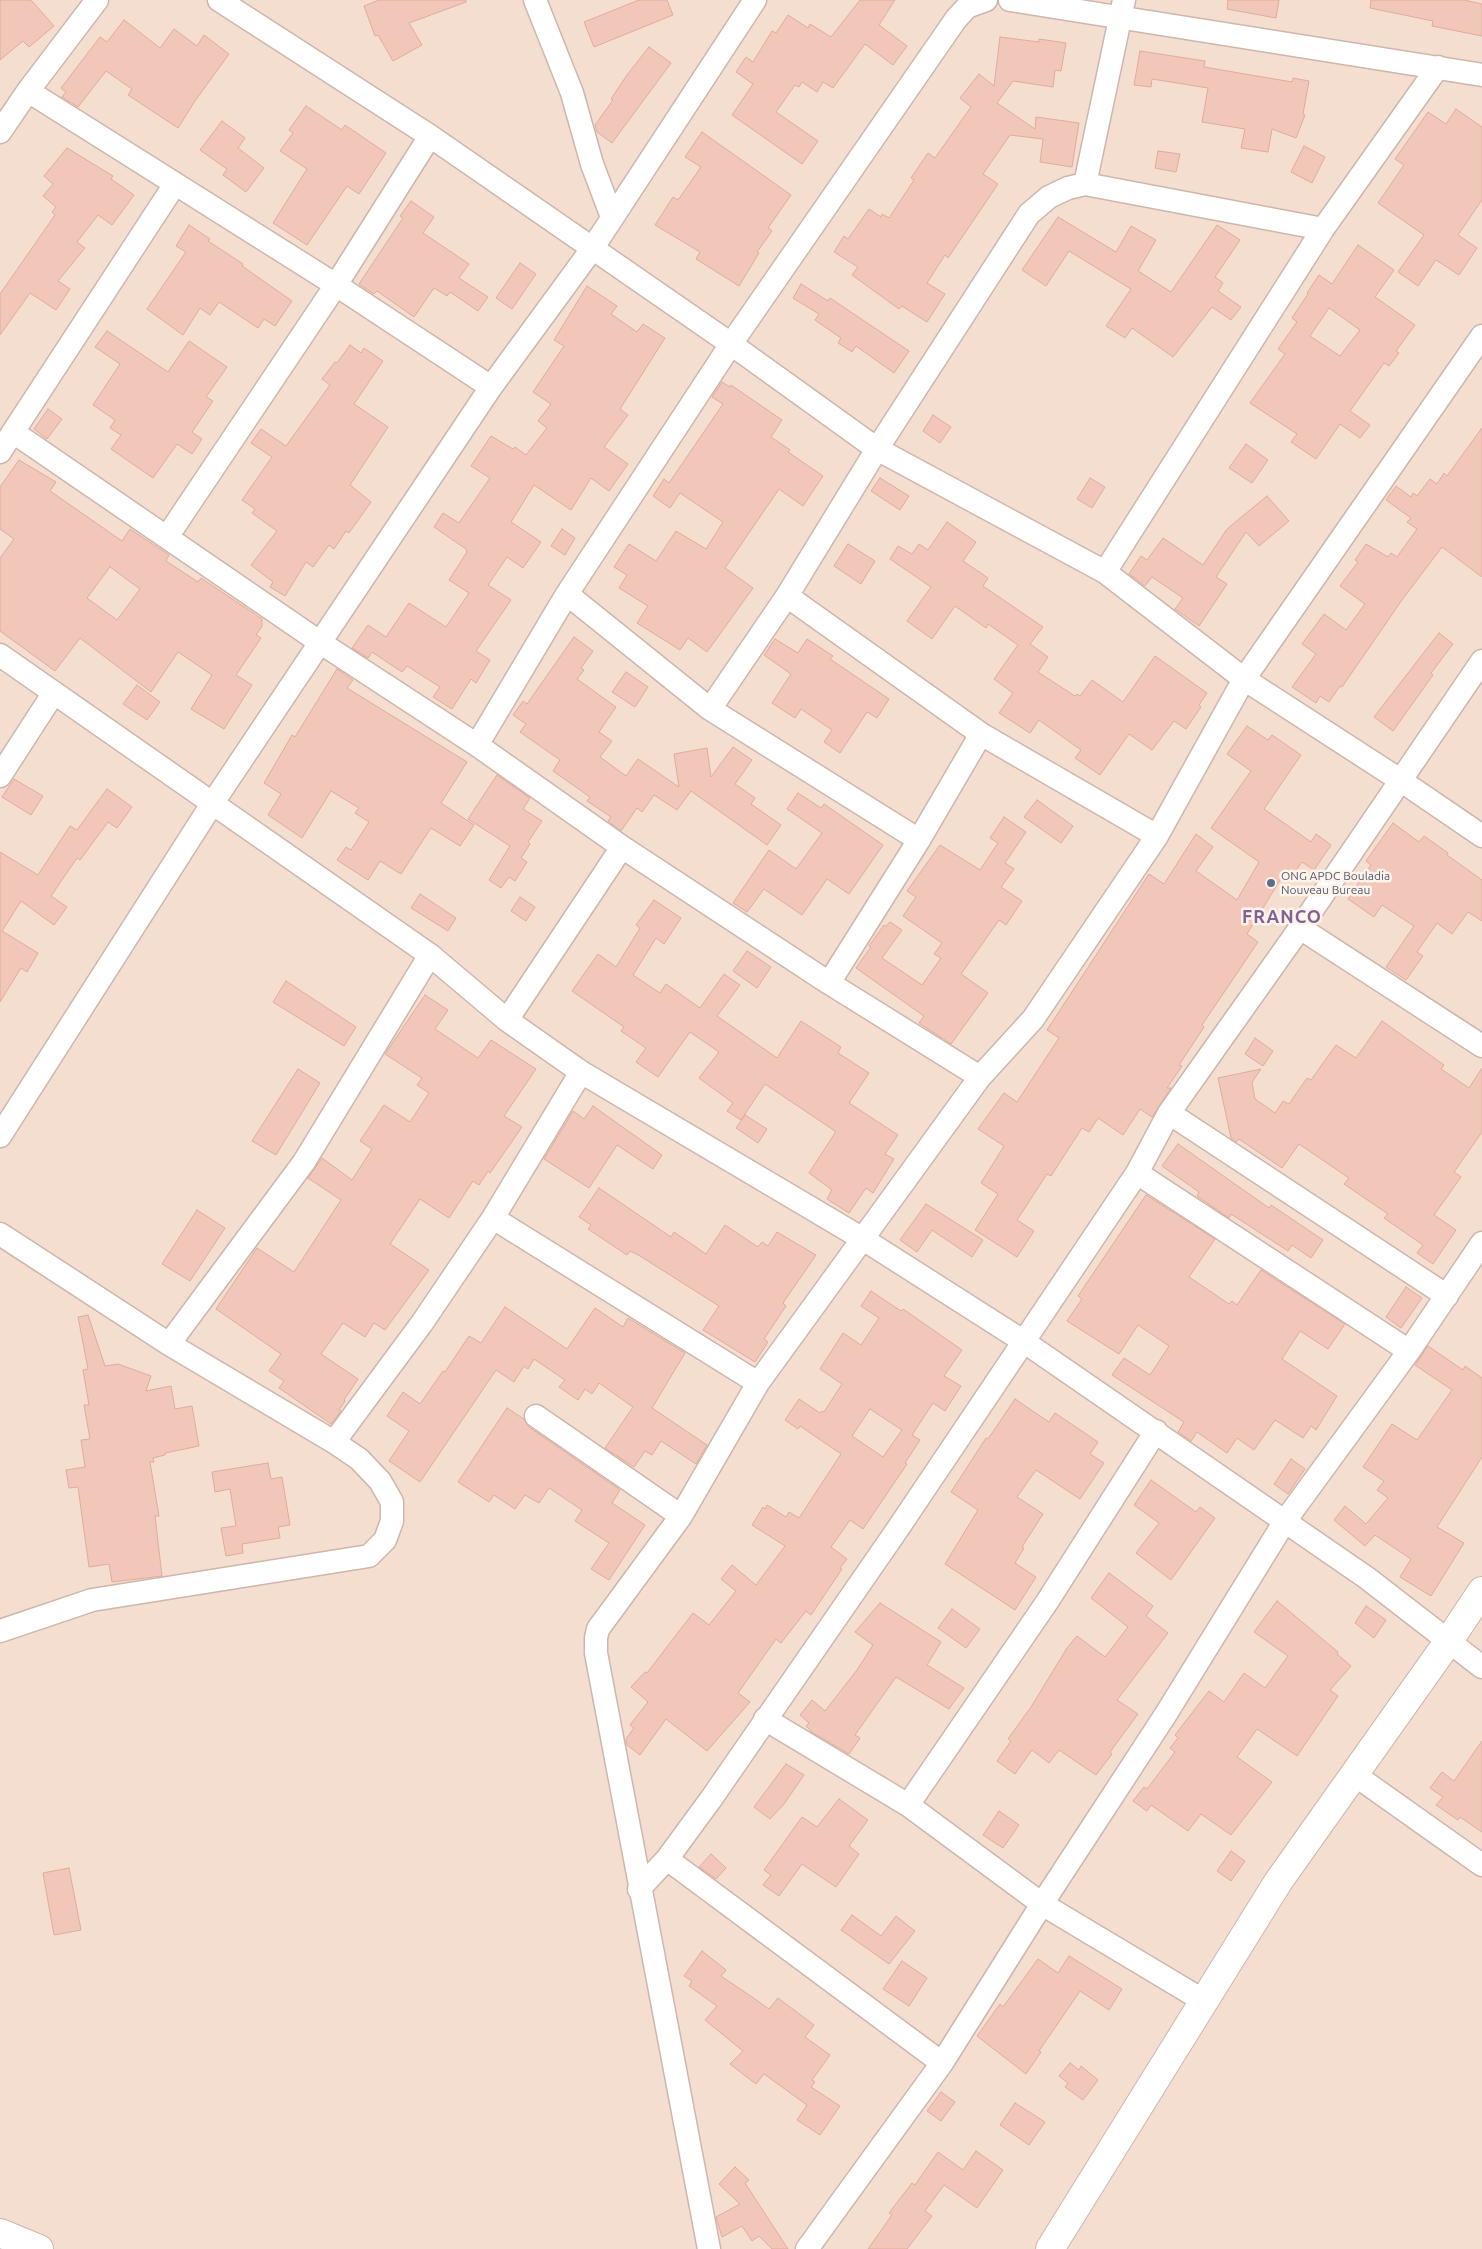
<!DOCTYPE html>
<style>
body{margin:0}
canvas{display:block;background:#fceee2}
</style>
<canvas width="1482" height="2249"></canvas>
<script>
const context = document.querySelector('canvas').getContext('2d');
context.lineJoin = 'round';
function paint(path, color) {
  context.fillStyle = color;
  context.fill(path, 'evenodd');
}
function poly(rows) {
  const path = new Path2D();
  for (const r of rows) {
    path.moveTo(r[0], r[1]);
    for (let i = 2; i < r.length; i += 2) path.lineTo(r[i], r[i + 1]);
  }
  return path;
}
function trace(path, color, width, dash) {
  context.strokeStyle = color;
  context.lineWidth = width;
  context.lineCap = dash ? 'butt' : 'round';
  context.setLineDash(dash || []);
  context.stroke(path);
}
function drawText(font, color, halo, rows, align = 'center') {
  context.font = font + ' Ubuntu,sans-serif';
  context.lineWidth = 5;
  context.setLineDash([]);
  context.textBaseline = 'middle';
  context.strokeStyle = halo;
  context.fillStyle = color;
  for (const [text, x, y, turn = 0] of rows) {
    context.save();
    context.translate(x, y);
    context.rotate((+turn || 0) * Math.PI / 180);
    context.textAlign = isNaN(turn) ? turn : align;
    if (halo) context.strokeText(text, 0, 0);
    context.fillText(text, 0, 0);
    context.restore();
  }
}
paint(poly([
 [0,0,1482,0,1482,2249,0,2249]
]), '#f3ded0');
const building = poly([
 [0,0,31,0,54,26,29,47,23,41,0,60,0,0],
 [379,0,466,0,466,2,409,23,422,45,393,61,378,35,375,36,364,6,379,0],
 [639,0,667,0,673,15,594,47,584,22,639,0],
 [860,0,895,0,879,25,907,46,893,65,865,44,833,88,823,82,817,92,802,82,799,87,795,85,776,112,818,141,802,164,732,115,753,84,736,72,746,57,753,62,772,31,776,33,788,15,808,28,810,24,831,37,860,0],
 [1228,0,1279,0,1276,18,1227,9,1228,0],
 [1371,0,1464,0,1482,4,1482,36,1432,26,1433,21,1370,8,1371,0],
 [124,20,160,48,174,29,197,46,204,35,229,54,195,101,178,128,128,95,132,89,106,71,78,107,62,97,66,92,61,88,100,37,107,42,124,20],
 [1000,37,1039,42,1039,39,1066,43,1061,71,1055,70,1053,87,1013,81,997,103,1035,129,1036,117,1079,123,1072,167,1040,162,1043,139,1010,135,983,174,998,184,948,258,945,255,927,283,945,294,927,322,902,306,899,309,852,275,858,267,834,252,844,236,848,239,869,209,881,217,882,214,889,218,914,180,911,178,928,153,935,158,971,107,960,98,979,74,994,86,1000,37],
 [649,47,671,63,612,143,597,132,595,125,613,100,611,99,627,75,649,47],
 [1140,51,1205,61,1204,67,1292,82,1293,78,1309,81,1303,114,1305,115,1296,138,1272,129,1268,152,1241,148,1245,129,1202,122,1208,88,1152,79,1151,87,1134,85,1140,51],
 [306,106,342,130,345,125,386,153,359,194,347,186,307,245,273,223,307,169,280,151,293,133,289,130,306,106],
 [1456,109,1482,127,1482,200,1458,235,1477,248,1459,275,1436,260,1418,286,1398,272,1424,235,1378,203,1404,165,1395,159,1428,112,1446,124,1456,109],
 [222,121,245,138,238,148,264,168,246,192,223,175,227,169,200,150,222,121],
 [702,132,791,195,768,228,772,231,757,252,759,253,739,286,696,259,700,252,655,225,673,197,678,200,701,167,685,157,702,132],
 [1304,146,1325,157,1312,183,1291,172,1304,146],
 [67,148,113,176,111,179,134,195,112,225,98,215,77,242,85,248,58,281,70,289,56,310,30,293,0,335,0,294,55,215,52,212,56,207,43,196,53,184,44,176,67,148],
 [1158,151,1180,154,1176,172,1155,168,1158,151],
 [411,201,434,217,423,233,469,264,459,278,488,297,478,311,450,292,447,296,434,288,414,317,377,291,374,294,359,284,403,218,400,216,411,201],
 [1058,217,1116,252,1131,226,1156,240,1138,271,1171,292,1217,225,1240,240,1215,277,1223,283,1218,291,1241,307,1231,320,1212,307,1173,357,1132,328,1125,338,1106,326,1131,289,1069,251,1046,286,1022,270,1058,217],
 [189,225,210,239,208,241,243,264,242,266,292,301,275,326,264,319,258,328,219,302,210,315,200,308,183,335,147,309,186,252,176,246,189,225],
 [1358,245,1394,270,1375,297,1415,325,1396,351,1399,353,1389,366,1384,363,1350,411,1370,425,1360,438,1340,424,1316,459,1291,442,1297,434,1250,403,1285,354,1278,349,1297,322,1292,318,1308,294,1307,293,1319,275,1332,284,1358,245],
 [1329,308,1360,330,1340,356,1310,336,1329,308],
 [520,263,536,274,512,309,496,298,520,263],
 [801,284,828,301,830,298,909,351,894,373,856,346,852,352,838,343,841,338,815,320,819,314,793,298,801,284],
 [587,286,617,306,611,314,637,332,643,324,665,338,620,409,628,415,604,447,628,464,609,491,591,478,571,510,534,485,511,522,541,542,523,568,507,557,488,585,511,600,476,651,490,660,476,683,471,679,452,709,433,697,440,687,407,666,402,672,372,652,368,658,352,648,368,625,386,637,409,603,446,627,469,593,449,580,467,552,466,549,434,527,443,513,459,523,490,478,471,466,491,436,513,449,515,447,526,455,547,428,538,421,551,404,533,392,564,346,554,340,587,286],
 [107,331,168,372,189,341,227,367,206,397,213,401,192,432,202,439,192,454,177,444,153,478,111,449,121,435,110,428,115,420,93,405,120,364,95,347,107,331],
 [350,345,361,353,364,348,383,361,354,404,388,427,350,485,371,502,349,533,346,531,334,549,329,545,313,567,306,562,285,596,270,587,273,582,251,565,277,531,252,513,255,509,242,500,272,457,251,443,261,429,286,446,330,385,322,379,335,362,337,363,350,345],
 [722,382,730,387,731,385,782,420,771,437,790,450,788,452,823,476,803,506,779,489,725,568,753,588,707,652,688,638,680,650,637,623,648,606,619,588,627,575,614,567,629,544,656,561,676,531,706,549,723,522,680,493,670,508,653,496,664,479,669,483,723,404,712,397,722,382],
 [48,409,62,419,47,439,34,429,48,409],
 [933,415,951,427,940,443,923,431,933,415],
 [1482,428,1482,577,1442,547,1402,600,1342,687,1340,686,1329,702,1320,696,1316,703,1292,687,1316,654,1302,644,1324,614,1346,630,1365,604,1340,586,1358,562,1355,560,1366,544,1388,557,1391,553,1397,557,1417,529,1407,522,1411,518,1386,500,1396,486,1411,497,1413,493,1417,496,1430,479,1437,484,1444,473,1447,476,1482,428],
 [1246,444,1268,460,1252,483,1229,468,1246,444],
 [19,460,56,482,50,491,122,541,130,529,169,555,166,561,198,582,201,578,262,619,262,626,256,635,261,638,236,675,252,685,224,729,191,709,212,675,178,652,151,692,80,638,55,671,0,631,0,558,14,539,0,529,0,487,19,460],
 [110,567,140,589,117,620,87,598,110,567],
 [880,478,909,496,900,510,871,491,880,478],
 [1090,478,1105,487,1092,508,1077,499,1090,478],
 [1267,496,1289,521,1259,546,1246,532,1216,577,1227,584,1199,626,1175,609,1183,598,1152,577,1145,586,1129,574,1141,556,1147,560,1163,538,1203,565,1227,529,1267,496],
 [947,522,976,542,963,561,988,578,983,586,1043,627,1030,644,1048,657,1038,672,1075,696,1077,694,1080,696,1092,680,1123,702,1155,656,1207,693,1199,705,1201,707,1186,729,1174,721,1152,750,1129,734,1100,775,1075,758,1081,750,1039,720,1030,733,999,713,1013,693,994,679,1018,645,988,624,986,628,955,606,932,639,907,621,931,587,890,559,898,546,912,554,919,544,928,550,947,522],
 [562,529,575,538,565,555,551,546,562,529],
 [848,544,875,561,861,584,834,566,848,544],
 [1439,633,1453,644,1431,673,1433,675,1393,731,1374,717,1439,633],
 [574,637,593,651,581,668,584,670,577,679,616,707,599,732,612,741,600,757,626,776,638,759,679,787,674,754,707,748,711,777,733,747,752,760,735,784,755,798,751,804,781,825,767,845,691,791,677,810,654,795,642,812,637,808,621,831,608,821,611,817,587,801,590,797,553,771,560,760,520,732,526,724,513,715,523,701,527,704,574,637],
 [775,639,798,653,807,639,833,656,830,659,889,699,877,718,867,712,840,753,824,742,832,730,801,709,795,718,772,703,791,674,764,655,775,639],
 [337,669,353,680,347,688,467,762,441,803,474,825,460,846,431,828,401,874,380,861,368,880,337,860,346,847,351,850,369,822,355,813,359,808,331,791,302,838,268,815,281,794,264,783,292,735,295,737,337,669],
 [626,672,648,687,635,707,612,692,626,672],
 [137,685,160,702,147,720,123,704,137,685],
 [1247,726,1268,740,1272,735,1301,755,1264,809,1311,842,1316,834,1331,845,1314,870,1302,862,1291,877,1285,872,1247,934,1258,942,1202,1025,1204,1027,1179,1065,1182,1066,1167,1088,1171,1088,1152,1117,1140,1109,1123,1135,1098,1118,1089,1132,1082,1128,1051,1176,1047,1174,1017,1220,1034,1231,1017,1257,975,1230,998,1194,981,1183,1004,1146,978,1129,1004,1093,1017,1102,1059,1038,1047,1030,1149,874,1164,884,1196,834,1213,847,1196,871,1237,900,1259,862,1211,828,1251,771,1227,754,1247,726],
 [497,775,530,798,523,809,542,821,528,842,530,844,521,858,527,862,515,881,509,877,501,888,489,880,510,846,468,819,497,775],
 [14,779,43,796,31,815,2,797,14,779],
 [107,789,132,807,117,828,108,822,80,860,77,858,51,896,67,907,54,925,21,901,2,931,38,953,27,972,21,968,0,1002,0,852,38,875,70,826,77,830,107,789],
 [798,793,821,808,824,804,883,845,849,894,827,879,802,915,764,889,747,912,733,903,769,850,796,869,822,833,787,809,798,793],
 [1037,800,1073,826,1061,843,1024,817,1037,800],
 [1004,817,1026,832,1005,863,1014,869,1001,887,1022,901,1006,925,999,920,961,974,988,993,951,1044,919,1023,924,1016,856,968,871,947,869,946,884,925,886,926,890,922,902,930,882,958,922,985,941,958,934,954,942,943,903,916,916,897,907,891,940,845,980,870,998,843,990,838,1004,817],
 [1393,823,1419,842,1424,836,1448,853,1447,855,1482,880,1482,921,1468,912,1452,934,1437,923,1417,952,1423,956,1406,980,1386,967,1414,926,1382,905,1374,917,1348,899,1371,865,1366,861,1393,823],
 [420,894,456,918,448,931,411,908,420,894],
 [520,897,535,907,526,921,511,911,520,897],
 [654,900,681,918,664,944,656,938,633,975,660,993,666,984,700,1008,724,974,740,985,717,1016,777,1058,801,1021,841,1047,838,1053,869,1073,849,1103,898,1135,885,1154,894,1159,873,1193,866,1188,849,1213,827,1199,832,1190,809,1173,835,1133,835,1131,765,1084,741,1120,727,1111,733,1103,699,1078,719,1052,690,1032,658,1077,636,1062,646,1048,621,1031,624,1027,572,991,598,954,616,967,640,928,636,925,654,900],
 [747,951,771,967,757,988,733,971,747,951],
 [286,981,356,1027,344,1046,273,1002,286,981],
 [425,995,448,1010,435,1029,478,1058,491,1040,536,1069,504,1116,522,1127,490,1173,488,1171,479,1185,473,1181,449,1218,420,1199,390,1244,429,1270,385,1330,374,1323,365,1337,343,1323,321,1354,358,1379,344,1400,345,1401,339,1410,341,1411,331,1424,279,1388,284,1381,269,1371,281,1354,216,1309,257,1248,294,1272,341,1200,308,1178,322,1158,352,1180,372,1149,360,1141,384,1105,410,1122,429,1093,417,1085,422,1078,385,1054,425,995],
 [1382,1021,1444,1065,1441,1069,1469,1088,1482,1068,1482,1132,1454,1172,1461,1177,1434,1215,1456,1230,1433,1264,1417,1253,1423,1245,1384,1218,1388,1214,1344,1184,1349,1178,1299,1144,1282,1168,1239,1139,1236,1142,1231,1138,1218,1078,1261,1069,1252,1082,1255,1099,1275,1113,1283,1101,1289,1104,1307,1078,1311,1080,1336,1045,1356,1058,1382,1021],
 [1255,1038,1273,1051,1263,1066,1245,1054,1255,1038],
 [298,1069,320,1083,276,1155,252,1141,298,1069],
 [593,1106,662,1155,653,1169,617,1145,589,1188,544,1159,573,1111,584,1119,593,1106],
 [745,1115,767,1129,758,1143,736,1128,745,1115],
 [1178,1144,1269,1208,1271,1205,1323,1240,1311,1258,1292,1245,1288,1251,1231,1214,1229,1218,1197,1196,1199,1192,1162,1166,1178,1144],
 [599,1188,671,1237,674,1232,706,1254,725,1225,758,1247,762,1242,768,1246,777,1232,816,1255,783,1303,786,1306,764,1339,768,1342,755,1362,703,1330,719,1306,640,1256,630,1251,627,1255,588,1229,591,1225,579,1217,599,1188],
 [1146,1195,1215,1239,1189,1277,1229,1304,1232,1301,1237,1305,1261,1270,1345,1324,1328,1349,1300,1331,1282,1359,1337,1396,1316,1430,1311,1426,1303,1438,1275,1420,1254,1450,1237,1438,1227,1453,1197,1432,1191,1441,1178,1432,1184,1422,1112,1375,1124,1358,1150,1375,1169,1346,1138,1325,1119,1354,1067,1321,1082,1299,1078,1296,1146,1195],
 [926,1204,983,1240,972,1257,932,1230,917,1252,900,1240,926,1204],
 [197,1210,225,1228,190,1281,162,1264,197,1210],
 [1406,1287,1422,1298,1401,1328,1386,1317,1406,1287],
 [871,1291,901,1311,903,1309,962,1350,944,1376,961,1386,945,1411,933,1403,912,1435,920,1440,905,1463,907,1464,863,1529,850,1520,831,1547,847,1559,840,1568,842,1569,811,1615,806,1611,781,1643,776,1639,738,1693,750,1702,707,1751,666,1719,640,1755,627,1745,626,1739,634,1728,630,1725,648,1702,631,1687,645,1672,647,1673,693,1613,709,1625,736,1591,721,1579,732,1565,756,1585,785,1546,752,1525,763,1507,765,1509,767,1505,786,1517,789,1512,799,1518,841,1454,800,1426,798,1429,785,1420,799,1399,820,1413,822,1411,824,1412,842,1384,820,1369,843,1333,861,1345,879,1318,861,1306,871,1291],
 [870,1409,902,1430,883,1457,852,1436,870,1409],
 [505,1307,567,1349,595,1308,623,1327,628,1318,685,1353,652,1408,707,1445,696,1464,661,1441,652,1455,645,1451,634,1467,605,1448,633,1407,599,1383,592,1394,585,1389,578,1400,559,1387,565,1380,534,1359,528,1369,524,1366,514,1382,496,1370,420,1482,389,1461,409,1431,387,1416,403,1392,420,1404,443,1371,445,1372,469,1336,481,1343,505,1307],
 [88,1315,105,1366,118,1364,151,1376,146,1391,171,1386,175,1409,192,1406,199,1446,165,1453,165,1455,153,1458,154,1462,150,1462,159,1516,155,1516,162,1576,112,1582,109,1564,89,1567,78,1487,69,1488,66,1470,85,1467,81,1440,90,1439,84,1405,89,1405,83,1370,88,1369,78,1317,88,1315],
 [1428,1346,1463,1370,1465,1366,1482,1378,1482,1457,1437,1527,1464,1543,1431,1596,1400,1577,1411,1559,1375,1535,1365,1546,1334,1520,1345,1506,1366,1524,1388,1498,1377,1490,1384,1481,1363,1467,1392,1424,1417,1440,1452,1390,1415,1365,1428,1346],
 [1015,1399,1049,1422,1055,1413,1098,1442,1090,1454,1104,1463,1080,1499,1036,1470,1017,1497,1043,1514,1022,1547,1024,1548,1015,1563,1036,1577,1015,1610,945,1564,978,1510,951,1492,986,1438,988,1439,1015,1399],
 [507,1408,524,1419,529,1427,620,1490,612,1503,645,1525,609,1580,591,1569,609,1543,575,1521,582,1510,549,1488,539,1503,525,1495,515,1509,494,1495,489,1502,458,1482,507,1408],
 [1291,1459,1305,1469,1288,1494,1274,1484,1291,1459],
 [268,1463,271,1479,282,1477,290,1525,278,1527,280,1538,242,1544,243,1553,226,1556,221,1528,236,1526,230,1489,215,1492,212,1472,268,1463],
 [1151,1480,1196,1512,1200,1507,1215,1518,1171,1580,1136,1553,1159,1523,1134,1505,1151,1480],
 [1109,1573,1153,1606,1146,1616,1168,1633,1117,1700,1138,1714,1110,1752,1112,1754,1096,1775,1059,1750,1049,1763,1032,1750,1015,1774,997,1761,1011,1741,1008,1739,1031,1707,1067,1648,1077,1636,1105,1657,1128,1627,1091,1598,1109,1573],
 [1277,1601,1338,1652,1337,1654,1351,1666,1330,1690,1338,1696,1297,1756,1257,1729,1237,1757,1272,1782,1231,1835,1201,1814,1188,1831,1151,1805,1147,1811,1133,1801,1144,1787,1147,1789,1175,1752,1170,1748,1178,1738,1175,1735,1209,1691,1224,1702,1244,1673,1265,1688,1288,1656,1254,1632,1277,1601],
 [880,1603,941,1642,927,1665,964,1688,949,1709,896,1677,855,1735,860,1738,849,1754,813,1733,806,1726,809,1723,800,1715,812,1700,825,1711,857,1670,873,1645,855,1632,880,1603],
 [1366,1606,1386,1620,1374,1638,1355,1623,1366,1606],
 [952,1609,980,1629,966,1648,938,1628,952,1609],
 [1482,1741,1482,1832,1460,1817,1458,1820,1436,1805,1443,1797,1430,1788,1442,1772,1454,1781,1482,1741],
 [786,1764,804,1775,784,1804,770,1819,754,1807,786,1764],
 [839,1799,868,1820,849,1846,859,1854,836,1887,802,1864,779,1896,763,1885,771,1875,764,1870,802,1817,817,1827,839,1799],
 [999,1811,1019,1825,1003,1848,983,1835,999,1811],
 [1231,1851,1245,1861,1231,1881,1217,1871,1231,1851],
 [711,1854,726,1868,716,1879,699,1867,711,1854],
 [69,1868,81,1930,54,1935,43,1873,69,1868],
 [852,1915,881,1936,896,1916,915,1931,889,1964,841,1930,852,1915],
 [702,1951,726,1970,721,1976,752,1997,769,2009,778,1998,814,2025,805,2037,830,2055,812,2080,815,2082,811,2087,840,2106,820,2135,797,2120,807,2105,764,2074,756,2084,730,2064,743,2051,705,2020,717,2006,689,1986,692,1981,684,1976,702,1951],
 [1069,1956,1122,1989,1109,2010,1080,1991,1039,2051,1041,2052,1026,2074,977,2036,1000,2004,1003,2007,1038,1959,1058,1973,1069,1956],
 [902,1961,927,1978,909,2006,883,1989,902,1961],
 [1070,2063,1079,2070,1081,2066,1098,2080,1083,2100,1065,2087,1068,2083,1059,2076,1070,2063],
 [941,2092,955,2102,941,2121,927,2111,941,2092],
 [1015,2103,1045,2122,1029,2145,1000,2125,1015,2103],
 [976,2151,1003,2170,977,2208,944,2185,925,2211,932,2216,907,2249,868,2249,892,2215,889,2213,912,2183,915,2185,938,2152,963,2170,976,2151],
 [735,2167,749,2180,745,2183,788,2249,772,2249,759,2236,752,2241,742,2226,722,2237,716,2217,740,2204,719,2184,735,2167]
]);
paint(building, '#f1c7ba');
trace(building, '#e3ab9a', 1);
const street = poly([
 [219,0,430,136,731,344,877,449,1105,572,1244,679,1400,780,1482,836],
 [535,0,572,93,592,164,612,217],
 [1010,0,1482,75],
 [28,91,336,285,491,387],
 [0,132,28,91,97,0],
 [1085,184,1124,0],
 [13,432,321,643,477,745,622,847,829,983,980,1077],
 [0,452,175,184],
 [167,537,336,285,430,136],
 [1105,572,1323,229,1438,67],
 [567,594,710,709,919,840],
 [787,596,981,734,1157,836],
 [0,655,430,955,507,1020,581,1072,863,1239,1023,1341,1367,1578,1482,1667],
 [710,709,787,596,877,449,1029,214,1049,197,1068,188,1085,184,1323,229],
 [477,745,567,594,731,344,956,19,967,7,986,0],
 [0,776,53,694],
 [1300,928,1482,1046],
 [829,983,919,840,981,734],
 [507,1020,622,847],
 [1169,1113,1447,1296],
 [0,1136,212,804,491,387,592,249,755,0],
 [1137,1173,1409,1351],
 [493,1218,758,1383],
 [0,1234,169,1344,334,1442,359,1459,380,1481,392,1502,392,1521,385,1540,369,1556,92,1600,0,1631],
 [169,1344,304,1162,430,955],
 [536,1416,681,1516],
 [334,1442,422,1323,493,1218,581,1072],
 [765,1719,908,1805,1042,1904,1204,2001],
 [1355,1775,1482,1865],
 [908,1805,1047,1602,1156,1431],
 [667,1859,942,2063],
 [639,1889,667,1859,711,1799,897,1530,1137,1173,1169,1113,1300,928,1482,661],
 [709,2249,596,1653,596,1638,598,1629,681,1516,758,1383,980,1077,1033,1019,1157,836,1244,679,1482,336],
 [807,2249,942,2063,1042,1904,1166,1714,1285,1521,1409,1351,1482,1243]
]);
const secondary = poly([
 [0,2233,39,2249],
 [1050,2249,1278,1882,1448,1642,1482,1591]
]);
trace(street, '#cfb6ac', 25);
trace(secondary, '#d2b5a9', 30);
trace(street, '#fff', 22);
trace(secondary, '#fff', 28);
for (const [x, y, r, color] of [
 [1271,883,5,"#5c6f8a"]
]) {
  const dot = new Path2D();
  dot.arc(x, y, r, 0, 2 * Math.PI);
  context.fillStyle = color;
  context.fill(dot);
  trace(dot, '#fff2e8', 2);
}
drawText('12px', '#4e5e75', '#fff2e8', [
 ["ONG APDC Bouladia",1281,876],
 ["Nouveau Bureau",1281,890]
], 'left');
context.letterSpacing = '1px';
drawText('bold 18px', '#7e6496', '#fff2e8', [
 ["FRANCO",1282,917]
]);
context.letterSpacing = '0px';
</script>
